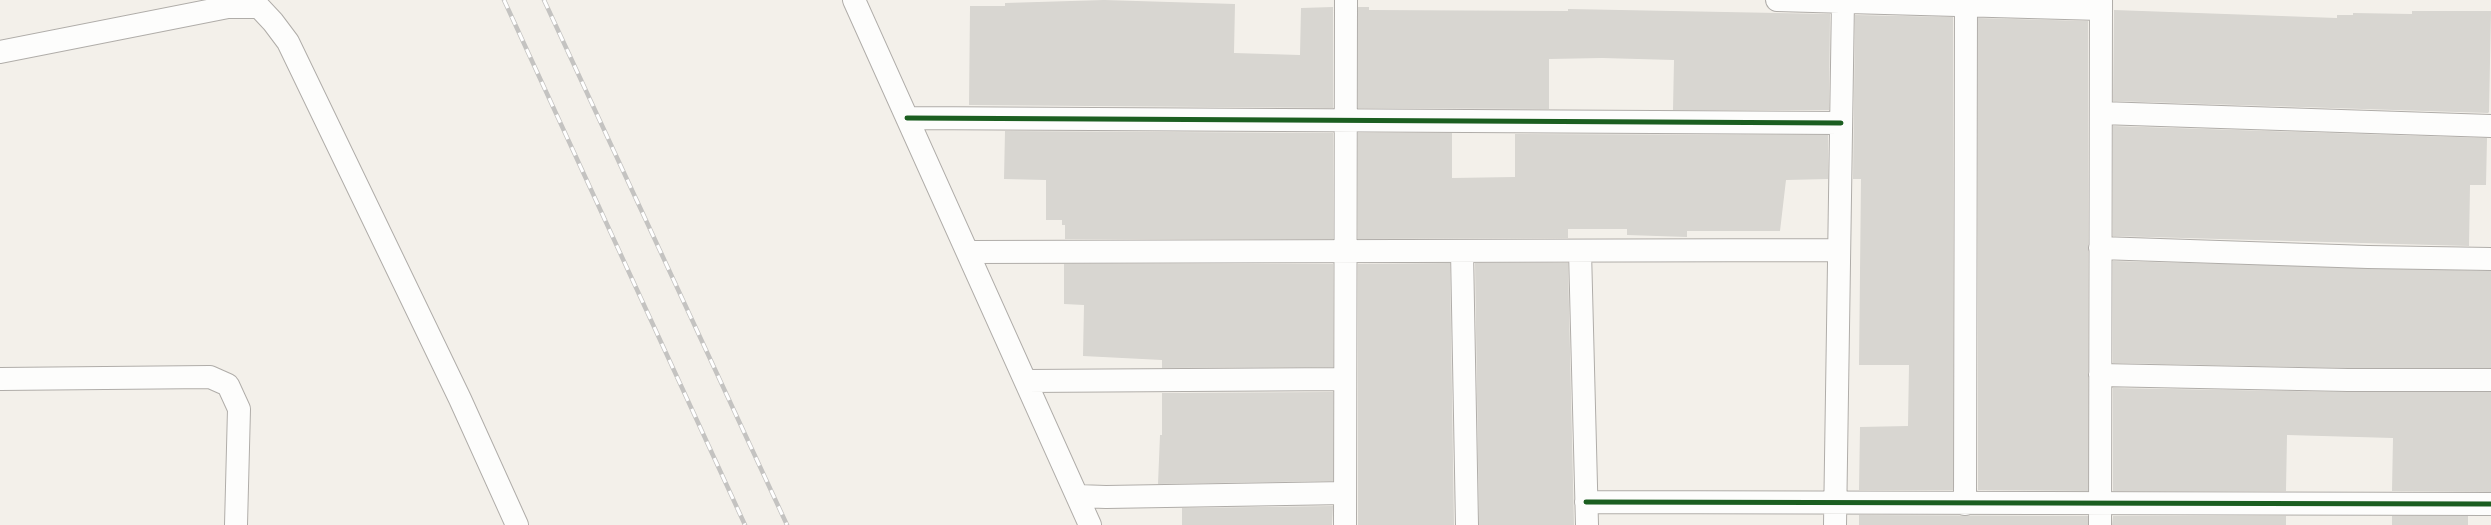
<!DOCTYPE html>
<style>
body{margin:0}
canvas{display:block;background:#f3f0ea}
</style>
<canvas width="2491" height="525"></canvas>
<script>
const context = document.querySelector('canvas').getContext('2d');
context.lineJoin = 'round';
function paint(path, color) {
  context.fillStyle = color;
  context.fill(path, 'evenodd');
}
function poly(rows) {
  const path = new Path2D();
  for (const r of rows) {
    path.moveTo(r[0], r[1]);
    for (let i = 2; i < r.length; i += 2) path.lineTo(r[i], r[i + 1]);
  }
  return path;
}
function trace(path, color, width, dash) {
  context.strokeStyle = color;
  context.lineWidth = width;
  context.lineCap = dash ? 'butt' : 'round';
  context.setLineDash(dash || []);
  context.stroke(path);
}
paint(poly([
 [1104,0,1235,4,1234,53,1300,55,1301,8,1333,7,1333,108,969,105,970,6,1005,6,1005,3],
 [1358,7,1369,7,1369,10,1568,11,1568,9,1830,14,1829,110,1673,110,1674,60,1602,58,1549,59,1549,109,1358,108],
 [2114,10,2337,18,2337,15,2353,15,2353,13,2412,14,2412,11,2491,11,2489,112,2488,113,2113,101],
 [1855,15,1953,17,1953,490,1859,490,1860,427,1908,426,1909,365,1859,365,1861,179,1853,179],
 [1978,18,2088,21,2088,491,1978,490],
 [2113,126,2487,138,2486,185,2470,185,2469,246,2113,236],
 [1005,131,1333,133,1333,239,1065,239,1065,225,1062,225,1062,220,1046,220,1046,180,1004,179],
 [1358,133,1452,133,1452,178,1515,177,1515,134,1828,135,1828,179,1786,180,1780,231,1687,231,1687,237,1627,235,1627,229,1568,229,1568,238,1358,239],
 [2113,261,2491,271,2491,368,2348,368,2113,363],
 [1450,263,1454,525,1358,525,1358,264],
 [1475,263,1568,263,1574,525,1479,525],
 [1064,264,1333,264,1333,367,1162,368,1162,360,1083,356,1084,305,1064,304],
 [2113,388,2348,392,2491,392,2491,492,2392,491,2393,438,2287,435,2286,491,2113,491],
 [1333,392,1333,481,1158,484,1160,435,1162,435,1162,393],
 [1333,506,1332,525,1182,525,1182,508],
 [1859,515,2088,516,2088,525,1859,525],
 [2113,516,2286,516,2286,525,2112,525],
 [2392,516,2468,516,2468,525,2392,525]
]), '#d8d6d1');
const minor = poly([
 [854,0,1090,525],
 [1777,0,2101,9],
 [0,52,228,7,259,7,273,22,288,42,460,399,517,525],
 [2101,113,2491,126],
 [907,118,1841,123],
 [2100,248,2368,257,2491,259],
 [1462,251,1467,525],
 [1580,251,1587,525],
 [968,252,1839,250],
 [2100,375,2348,380,2491,380],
 [0,379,210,377,228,385,239,409,236,525],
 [1026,381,1345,379],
 [1077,496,1106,497,1345,493],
 [1586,502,2491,504],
 [1965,504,1966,0],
 [1345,525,1346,0],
 [1835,525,1843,0],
 [2100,525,2101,0]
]);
trace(minor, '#b0ada9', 24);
trace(minor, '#fdfdfc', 22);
const rail = poly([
 [504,0,745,525],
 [544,0,787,525]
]);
trace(rail, '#c4c3c1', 4.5);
trace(rail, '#fff', 3, [9]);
trace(poly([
 [907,118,1841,123],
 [1586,502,2491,504]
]), '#1b5e20', 5);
</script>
